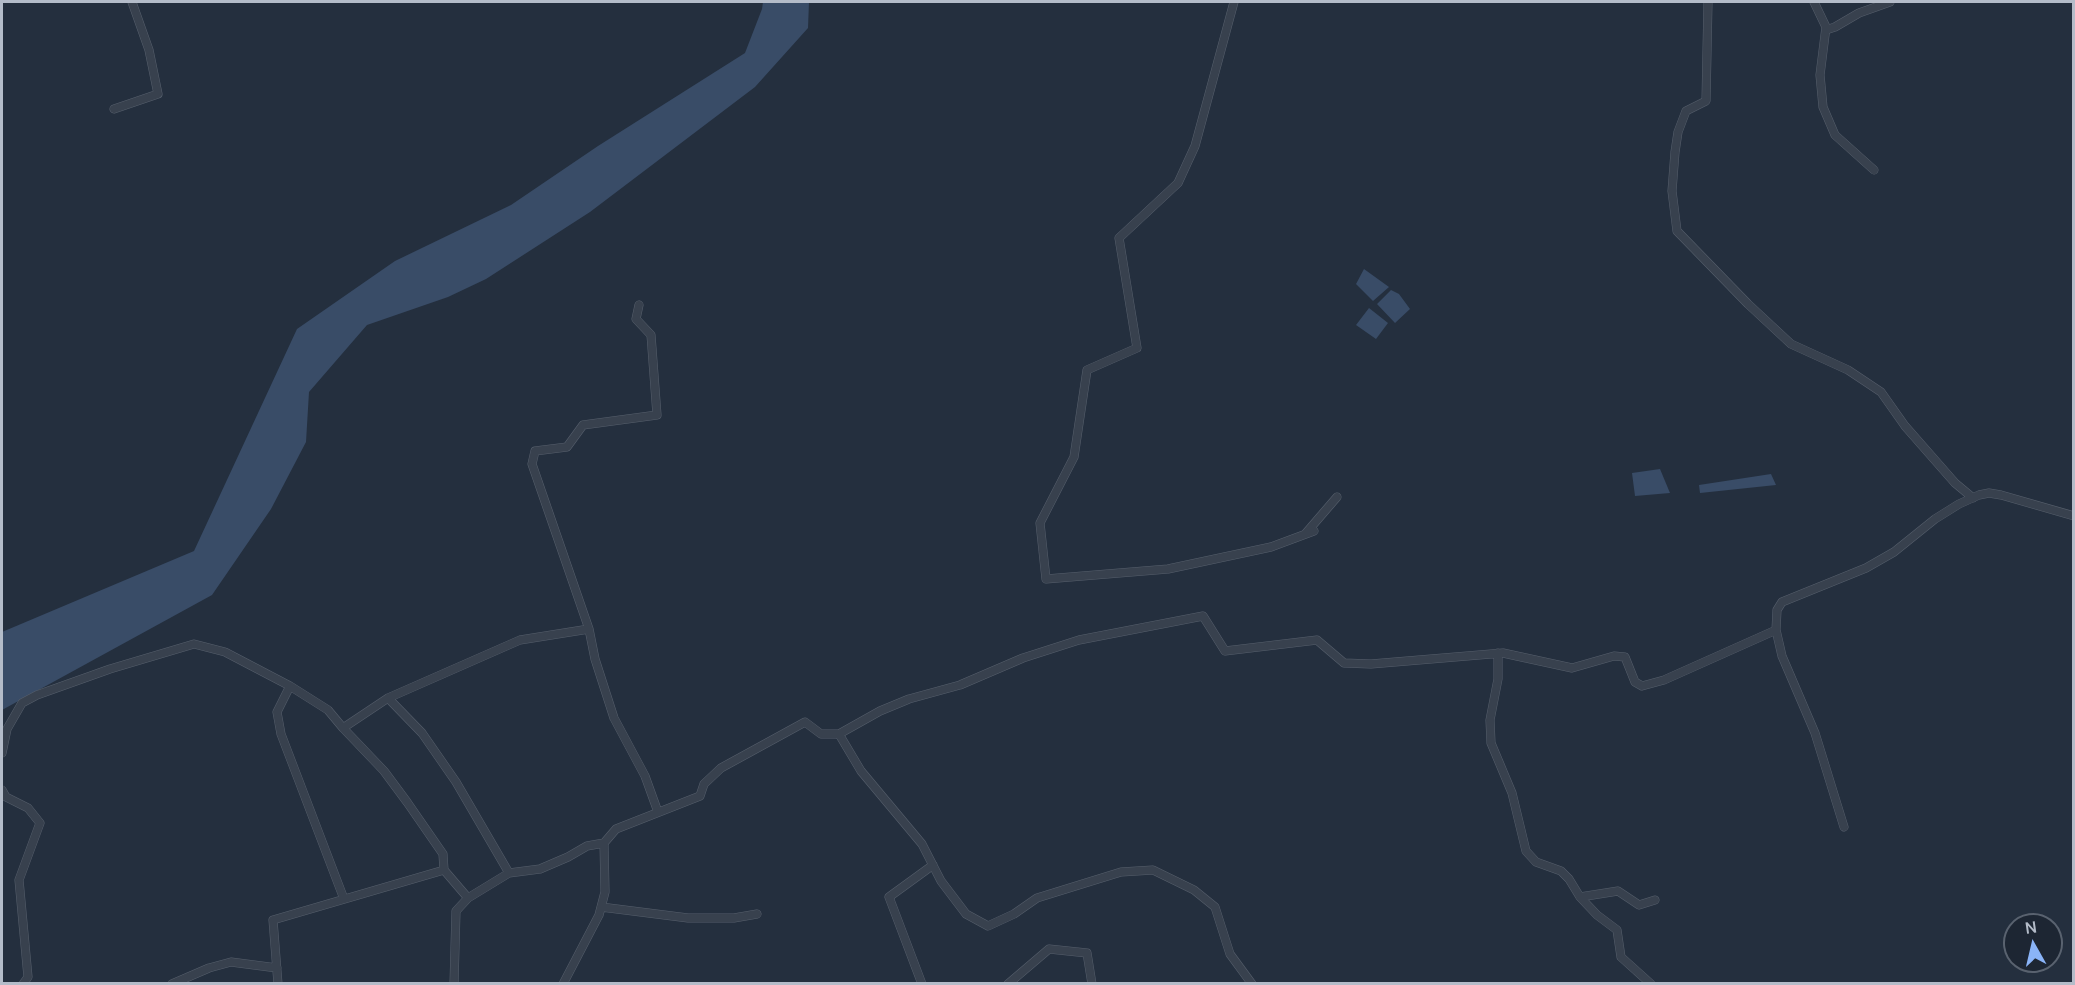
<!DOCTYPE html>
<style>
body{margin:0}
#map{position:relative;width:2075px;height:985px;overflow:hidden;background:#242f3e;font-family:Manrope,sans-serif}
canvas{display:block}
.frame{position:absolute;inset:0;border:3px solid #b4bcc9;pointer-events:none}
.north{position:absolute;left:2003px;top:913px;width:60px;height:60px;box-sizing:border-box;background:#1d2633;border:2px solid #59626f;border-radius:50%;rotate:352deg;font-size:16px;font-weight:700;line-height:24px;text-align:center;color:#b4bcc9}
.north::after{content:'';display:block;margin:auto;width:21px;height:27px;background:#8ab4f8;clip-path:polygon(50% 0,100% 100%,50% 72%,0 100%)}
</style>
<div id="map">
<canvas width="2075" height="985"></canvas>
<div class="frame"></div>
<div class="north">N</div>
</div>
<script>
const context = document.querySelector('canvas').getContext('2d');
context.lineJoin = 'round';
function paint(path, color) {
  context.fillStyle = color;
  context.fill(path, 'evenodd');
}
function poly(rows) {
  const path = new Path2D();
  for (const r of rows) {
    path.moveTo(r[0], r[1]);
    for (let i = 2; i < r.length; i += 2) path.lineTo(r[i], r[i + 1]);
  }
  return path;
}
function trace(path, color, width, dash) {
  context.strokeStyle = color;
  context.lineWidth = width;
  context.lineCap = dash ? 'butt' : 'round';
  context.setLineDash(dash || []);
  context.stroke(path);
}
paint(poly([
 [763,2,809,2,808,28,755,87,590,212,486,279,448,297,367,325,309,392,306,442,271,509,212,595,2,710,2,632,194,551,297,329,395,261,511,205,598,146,745,53,762,9],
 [1364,269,1389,287,1373,301,1356,284],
 [1391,290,1399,294,1410,309,1395,323,1377,304],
 [1369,308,1388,323,1376,339,1356,325],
 [1660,469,1670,493,1635,496,1632,473],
 [1771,474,1776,485,1700,493,1699,485]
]), '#394c67');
const minor = poly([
 [1234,2,1195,146,1178,183,1119,238,1137,348,1087,370,1074,457,1040,523,1046,579,1168,569,1271,547,1314,531],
 [1708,2,1706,101,1686,111,1678,132,1675,152,1672,191,1677,231,1748,304,1791,344,1848,370,1881,392,1905,426,1955,483,1973,498],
 [1814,2,1826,27,1820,75,1823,107,1835,135,1874,170],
 [1826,27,1829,29,1835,27,1859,13,1890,2],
 [114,109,158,94,149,50,132,2],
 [639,305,636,319,651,335,657,415,583,425,567,447,535,451,532,464,589,629,595,659,614,718,645,776,658,812],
 [1306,533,1337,497],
 [1776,630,1782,656,1815,733,1844,827],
 [1498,653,1498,679,1490,720,1491,743,1512,793,1526,851,1536,862,1561,871,1569,879,1580,897,1618,891,1639,905,1655,900],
 [388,698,422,733,456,782,509,873],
 [343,728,328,710,290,686,277,712,281,734,344,899],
 [839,734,861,771,922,844,941,881,966,914,988,926,1014,914,1037,898,1121,872,1153,870,1194,890,1215,907,1230,954,1252,984],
 [2,753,7,729,22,703,37,695,110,669,194,644,225,652,290,686],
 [2,790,6,797,28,808,40,823,19,880,28,977,23,984],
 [444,870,443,854,407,802,384,771,343,728,388,698,520,640,589,629],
 [1580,897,1597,915,1617,930,1621,957,1651,984],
 [601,907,688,918,734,918,757,914],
 [172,984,209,968,231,962,277,968],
 [278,984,273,920,444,870,468,898],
 [454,984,456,911,468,898,509,873,540,869,568,857,587,846,604,843],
 [563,984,599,915,605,892,604,843,616,829,700,796,704,784,721,768,805,722,821,734,839,734,880,711,909,699,960,685,1023,658,1079,640,1203,616,1225,651,1317,640,1344,663,1371,664,1503,653,1572,668,1614,656,1625,657,1635,682,1642,686,1664,680,1776,630,1777,610,1782,602,1866,568,1894,552,1935,519,1959,504,1979,495,1989,493,2001,495,2074,516],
 [922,984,889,897,933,865],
 [1008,984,1049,949,1087,953,1092,984]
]);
trace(minor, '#565f6c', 9);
trace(minor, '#38414e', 8);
</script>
